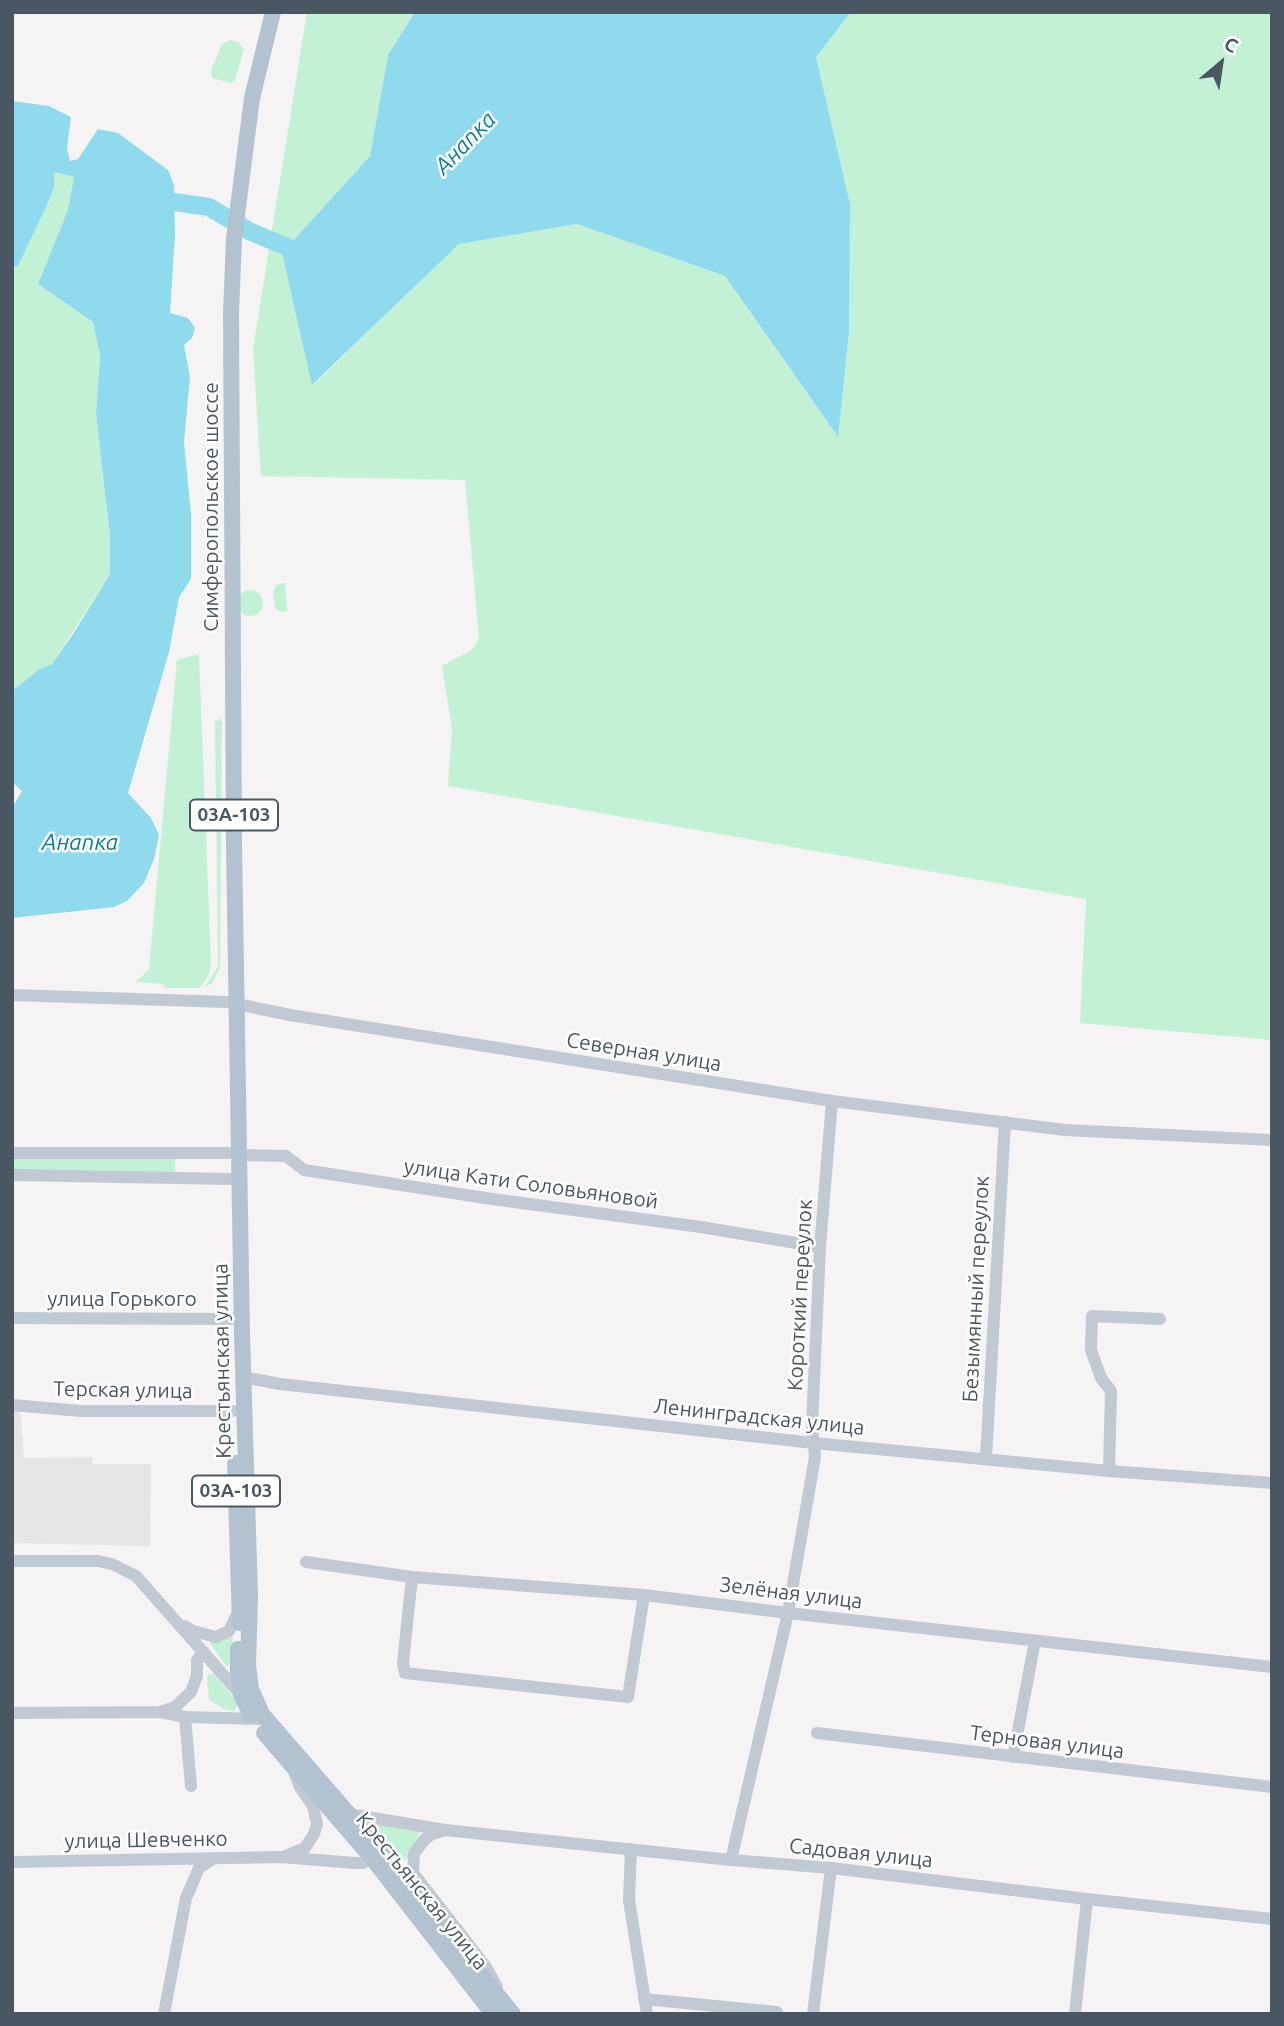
<!DOCTYPE html>
<meta charset="utf-8">
<style>
body{margin:0}
#map{position:relative;width:1284px;height:2026px;overflow:hidden;background:#f5f3f3;font-family:Ubuntu,sans-serif}
canvas{display:block}
.frame{position:absolute;inset:0;border:14px solid #4a5661;pointer-events:none}
.north{position:absolute;left:1186px;top:28px;width:70px;height:70px;-webkit-text-stroke:5px #fff;paint-order:stroke;rotate:29deg;font-size:19px;font-weight:700;line-height:28px;text-align:center;color:#4a5661}
.north::after{content:'';display:block;margin:auto;width:24px;height:32px;background:#4a5661;clip-path:polygon(50% 0,100% 100%,50% 72%,0 100%)}
</style>
<div id="map">
<canvas width="1284" height="2026"></canvas>
<div class="frame"></div>
<div class="north">С</div>
</div>
<script>
const context = document.querySelector('canvas').getContext('2d');
context.lineJoin = 'round';
function paint(path, color) {
  context.fillStyle = color;
  context.fill(path, 'evenodd');
}
function poly(rows) {
  const path = new Path2D();
  for (const r of rows) {
    if (r.length === 3) {
      path.moveTo(r[0] + r[2], r[1]);
      path.arc(r[0], r[1], r[2], 0, 2 * Math.PI);
      continue;
    }
    path.moveTo(r[0], r[1]);
    for (let i = 2; i < r.length; i += 2) path.lineTo(r[i], r[i + 1]);
  }
  return path;
}
function trace(path, color, width, dash) {
  context.strokeStyle = color;
  context.lineWidth = width;
  context.lineCap = dash ? 'butt' : 'round';
  context.setLineDash(dash || []);
  context.stroke(path);
}
function drawText(font, color, halo, rows, align = 'center') {
  context.font = font + ' Ubuntu,sans-serif';
  context.lineWidth = 5;
  context.setLineDash([]);
  context.textBaseline = 'middle';
  context.strokeStyle = halo;
  context.fillStyle = color;
  for (const [text, x, y, turn = 0] of rows) {
    context.save();
    context.translate(x, y);
    context.rotate((+turn || 0) * Math.PI / 180);
    context.textAlign = isNaN(turn) ? turn : align;
    if (halo) context.strokeText(text, 0, 0);
    context.fillText(text, 0, 0);
    context.restore();
  }
}
paint(poly([
 [12,1408,20,1408,24,1458,93,1457,93,1464,151,1464,150,1546,12,1543]
]), '#e6e4e5');
paint(poly([
 [307,12,415,12,388,55,370,156,282,253,313,385,459,244,577,224,725,276,837,436,849,332,850,204,816,57,851,12,1272,12,1272,1040,1080,1023,1086,899,448,786,452,729,442,666,472,650,479,638,465,480,261,476,253,349],
 [230,40,238,42,244,49,235,80,231,83,212,78,211,70,222,44],
 [54,171,74,177,68,210,38,284,93,322,100,356,96,414,110,536,110,574,52,664,40,669,12,691,12,267,18,266,48,203,54,188],
 [285,583,287,611,280,612,275,607,273,592,276,585],
 [250,603,13],
 [199,654,211,964,209,975,200,988,162,988,165,984,136,982,149,969,177,660],
 [222,718,220,968,212,983,204,988,218,966,215,722],
 [12,1155,175,1156,175,1174,12,1172],
 [231,1636,233,1638,231,1663,227,1667,209,1642,211,1639],
 [211,1674,215,1675,236,1701,238,1704,234,1711,226,1710,209,1700,207,1678,208,1675],
 [378,1824,420,1832,408,1858,405,1860,400,1859,378,1832]
]), '#c3f1d5');
paint(poly([
 [415,12,851,12,816,57,850,204,849,332,838,437,725,276,577,224,459,244,312,385,282,253,370,156,388,55],
 [12,101,49,106,71,117,67,148,70,161,78,159,98,129,118,133,168,170,174,185,175,235,170,313,188,318,195,328,192,338,184,345,190,377,184,442,191,514,191,579,179,597,169,652,128,793,151,818,159,835,154,859,144,883,127,901,114,907,12,918,12,808,22,791,12,782,12,691,40,669,52,664,75,631,110,574,110,536,96,414,100,356,93,322,38,284,68,210,74,177,54,172,54,188,48,203,18,266,12,267]
]), '#90daee');
trace(poly([
 [153,196,174,202,209,207,249,231,308,256]
]), '#90daee', 18);
trace(poly([
 [12,995,227,1002,290,1015,832,1101,1065,1130,1272,1140],
 [12,1153,229,1153],
 [240,1155,286,1156,304,1170,492,1199,701,1227,820,1247],
 [12,1175,230,1179],
 [12,1318,231,1319],
 [243,1377,280,1384,814,1443,1109,1471,1272,1483],
 [12,1405,81,1411,233,1411],
 [986,1458,1005,1122],
 [1109,1471,1111,1391,1101,1378,1091,1350,1092,1316,1160,1319],
 [12,1561,98,1561,112,1564,136,1576,241,1695],
 [306,1562,412,1577,644,1595,788,1613,1272,1667],
 [412,1577,403,1663,405,1673,628,1697,644,1595],
 [185,1626,193,1631,216,1637,229,1631,238,1612],
 [160,1712,175,1707,191,1692,197,1676,197,1660,204,1652],
 [12,1713,160,1712,185,1717,260,1719],
 [185,1717,191,1786],
 [817,1733,1272,1787],
 [1013,1757,1035,1641],
 [349,1814,445,1830,731,1860,831,1868,1087,1899,1272,1919],
 [442,1831,432,1834,424,1840,414,1854,413,1873,486,1967,497,1987],
 [631,1849,629,1900,647,2014],
 [287,1855,305,1848,314,1834,317,1824,313,1806,300,1787,294,1772],
 [731,1860,788,1613,815,1457,812,1425,820,1247,832,1101],
 [12,1862,281,1857,355,1863,363,1863,372,1858],
 [644,1999,777,2012],
 [164,2014,186,1898,199,1868,213,1859],
 [813,2014,831,1868],
 [1075,2014,1087,1899]
]), '#c1cad2', 12);
trace(poly([
 [273,12,252,98,243,168,234,239,231,314,234,846,242,1335,250,1597,248,1665,251,1689,262,1714,386,1857,513,2014],
 [235,1463,240,1623],
 [238,1649,238,1670,241,1695,251,1715],
 [264,1733,372,1858,493,2014]
]), '#b3c2d1', 16);
for (const [x, y, w] of [
 [234,815,88],
 [236,1491,88]
]) {
  const box = new Path2D();
  box.roundRect(x - w / 2, y - 15.5, w, 31, 5);
  context.fillStyle = '#fff';
  context.fill(box);
  trace(box, '#4a5661', 2);
}
drawText('bold 19px', '#4a5661', null, [
 ["03А-103",234,815],
 ["03А-103",236,1491]
]);
drawText('21px', '#4a5661', '#fff', [
 ["Симферопольское шоссе",211,507,-90],
 ["Северная улица",644,1052,9],
 ["улица Кати Соловьяновой",531,1184,8],
 ["Безымянный переулок",976,1289,-87],
 ["Короткий переулок",800,1295,-87],
 ["улица Горького",122,1299],
 ["Крестьянская улица",222,1361,-91],
 ["Терская улица",123,1390,1],
 ["Ленинградская улица",759,1417,6],
 ["Зелёная улица",791,1593,7],
 ["Терновая улица",1047,1742,7],
 ["улица Шевченко",146,1840,-1],
 ["Садовая улица",861,1853,6],
 ["Крестьянская улица",422,1891,51]
]);
drawText('italic 23px', '#0c7c9b', '#fff', [
 ["Анапка",465,143,-46],
 ["Анапка",80,842]
]);
</script>
